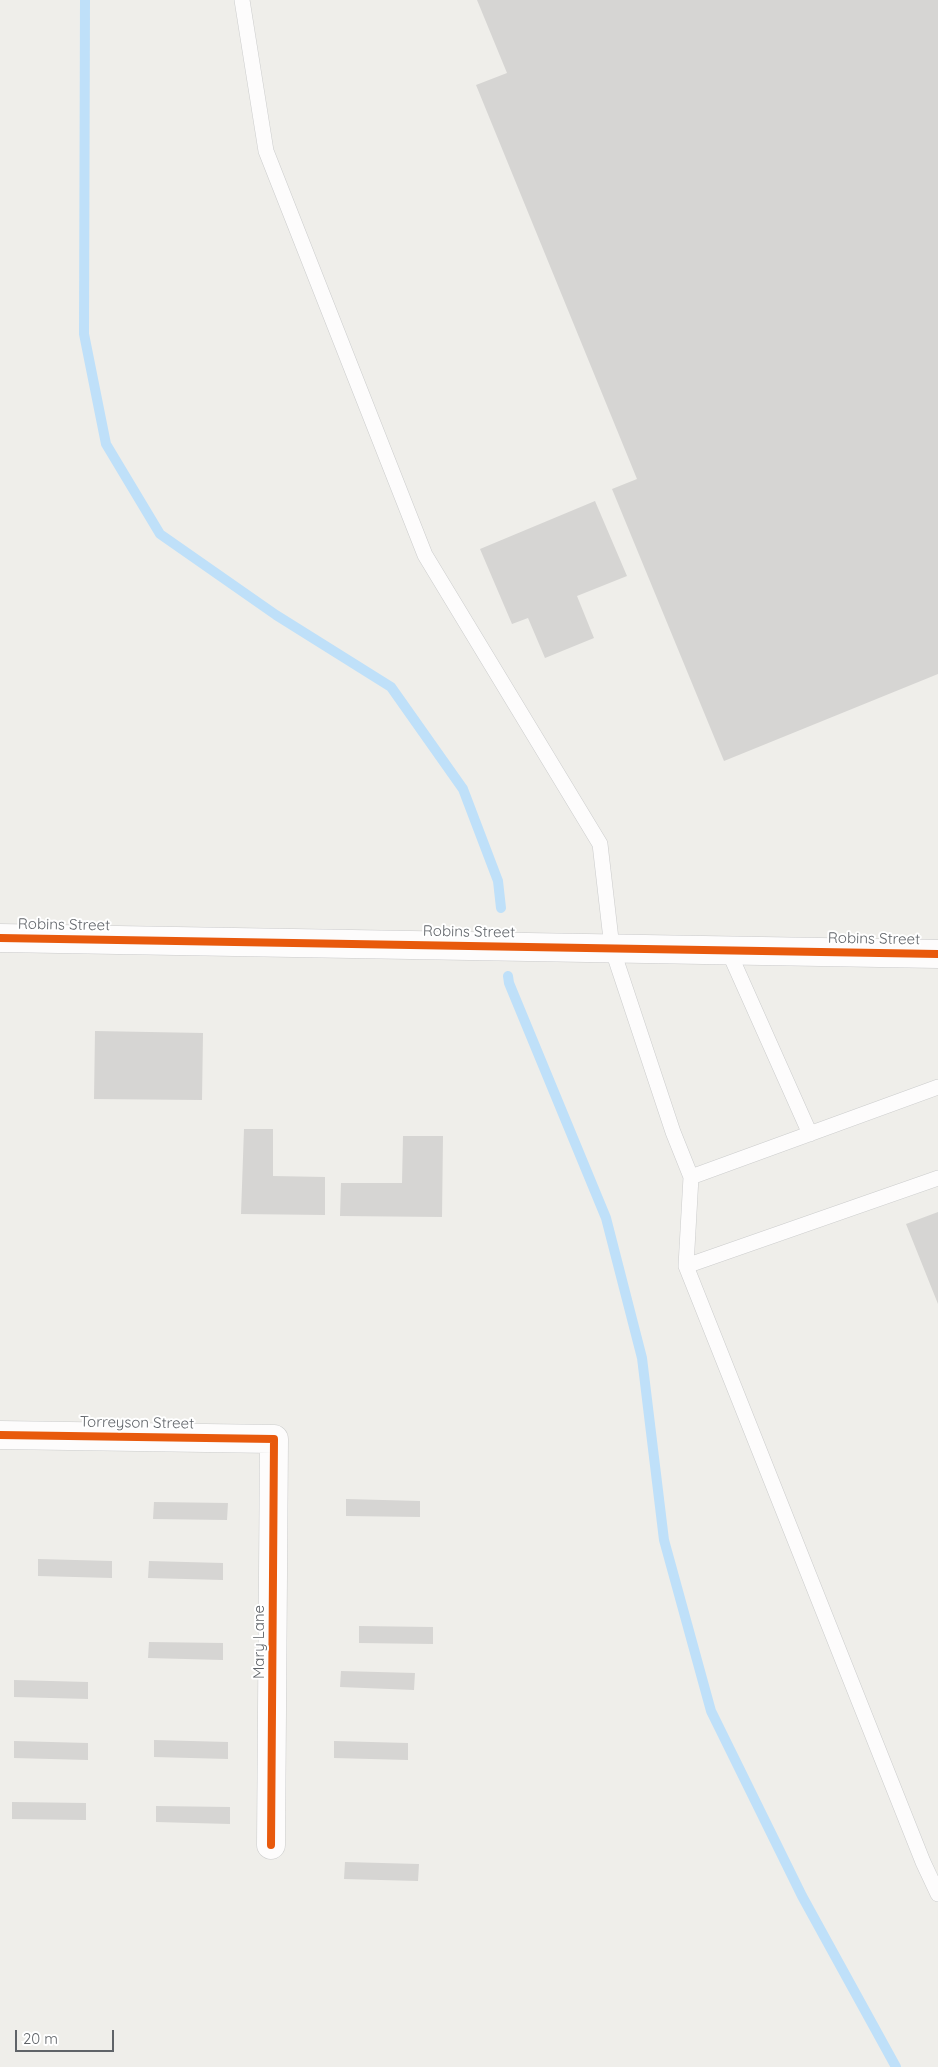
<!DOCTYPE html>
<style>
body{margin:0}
#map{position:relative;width:938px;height:2067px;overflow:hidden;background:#efeeea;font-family:Quicksand,sans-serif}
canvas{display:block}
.scale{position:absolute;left:15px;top:2030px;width:99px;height:22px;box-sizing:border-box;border:2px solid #5f6368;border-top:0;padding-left:6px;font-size:15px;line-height:18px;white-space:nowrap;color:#5f6368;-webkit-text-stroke:4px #fff;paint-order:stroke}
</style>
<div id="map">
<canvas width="938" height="2067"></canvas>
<div class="scale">20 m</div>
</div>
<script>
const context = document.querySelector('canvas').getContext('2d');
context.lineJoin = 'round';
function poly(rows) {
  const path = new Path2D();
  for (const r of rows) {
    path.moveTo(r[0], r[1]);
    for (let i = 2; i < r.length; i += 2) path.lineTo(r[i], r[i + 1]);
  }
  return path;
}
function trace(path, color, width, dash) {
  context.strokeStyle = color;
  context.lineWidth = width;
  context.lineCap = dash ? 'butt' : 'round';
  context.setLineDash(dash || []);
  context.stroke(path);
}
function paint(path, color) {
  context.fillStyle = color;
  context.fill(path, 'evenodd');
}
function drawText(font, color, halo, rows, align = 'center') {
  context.font = font + ' Quicksand,sans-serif';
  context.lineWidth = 4;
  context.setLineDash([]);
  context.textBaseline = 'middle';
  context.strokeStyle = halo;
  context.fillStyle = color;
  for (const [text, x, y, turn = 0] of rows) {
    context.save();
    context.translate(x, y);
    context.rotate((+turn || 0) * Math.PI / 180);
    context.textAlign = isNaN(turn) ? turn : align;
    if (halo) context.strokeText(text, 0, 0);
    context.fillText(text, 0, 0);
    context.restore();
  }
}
trace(poly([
 [85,0,84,334,106,444,160,534,276,615,391,687,463,789,498,881,501,908],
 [508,976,509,983,606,1218,642,1358,664,1540,711,1711,802,1896,896,2067]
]), '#bfe0f9', 10);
paint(poly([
 [477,0,938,0,938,674,724,761,612,489,637,479,476,85,507,73],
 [595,501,627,576,577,596,594,638,545,658,528,618,512,624,480,549],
 [95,1031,203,1033,202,1100,94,1099],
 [244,1129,273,1129,273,1176,325,1177,325,1215,241,1214],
 [403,1136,443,1136,442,1217,340,1216,341,1183,402,1183],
 [938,1212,938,1304,906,1224],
 [346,1499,420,1501,420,1517,346,1516],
 [154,1502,228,1503,227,1520,153,1519],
 [38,1559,112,1561,112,1578,38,1576],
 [149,1561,223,1563,223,1580,148,1578],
 [359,1626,433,1627,433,1644,359,1643],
 [149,1642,223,1643,223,1660,148,1658],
 [341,1671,415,1673,414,1690,340,1687],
 [14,1680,88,1682,88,1699,14,1697],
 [154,1740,228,1742,228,1759,154,1757],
 [14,1741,88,1743,88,1760,14,1758],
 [334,1741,408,1743,408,1760,334,1758],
 [12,1802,86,1803,86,1820,12,1819],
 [156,1806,230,1807,230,1824,156,1822],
 [345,1862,419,1864,418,1881,344,1879]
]), '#d6d5d3');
const lane = poly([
 [242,0,266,151,425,555,600,844,612,948,673,1132,691,1177,686,1266,923,1862,938,1894],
 [728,950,810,1134],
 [691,1177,938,1087],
 [686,1266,938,1178]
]);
const street = poly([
 [0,1435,274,1439,271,1845]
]);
const secondary = poly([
 [0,938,938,954]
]);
trace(lane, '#cbcccc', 16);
trace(street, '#cbcccc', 29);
trace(secondary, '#cacacb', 29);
trace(lane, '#fdfcfc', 15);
trace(street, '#fdfcfc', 28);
trace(secondary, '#fdfcfc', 28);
trace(poly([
 [0,938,938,954],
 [0,1435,274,1439,271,1845]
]), '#e8590c', 8);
drawText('15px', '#5f6368', '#fff', [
 ["Robins Street",64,925,1],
 ["Robins Street",469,932,1],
 ["Robins Street",874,939,1],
 ["Torreyson Street",137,1423,1],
 ["Mary Lane",259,1642,-90]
]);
</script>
